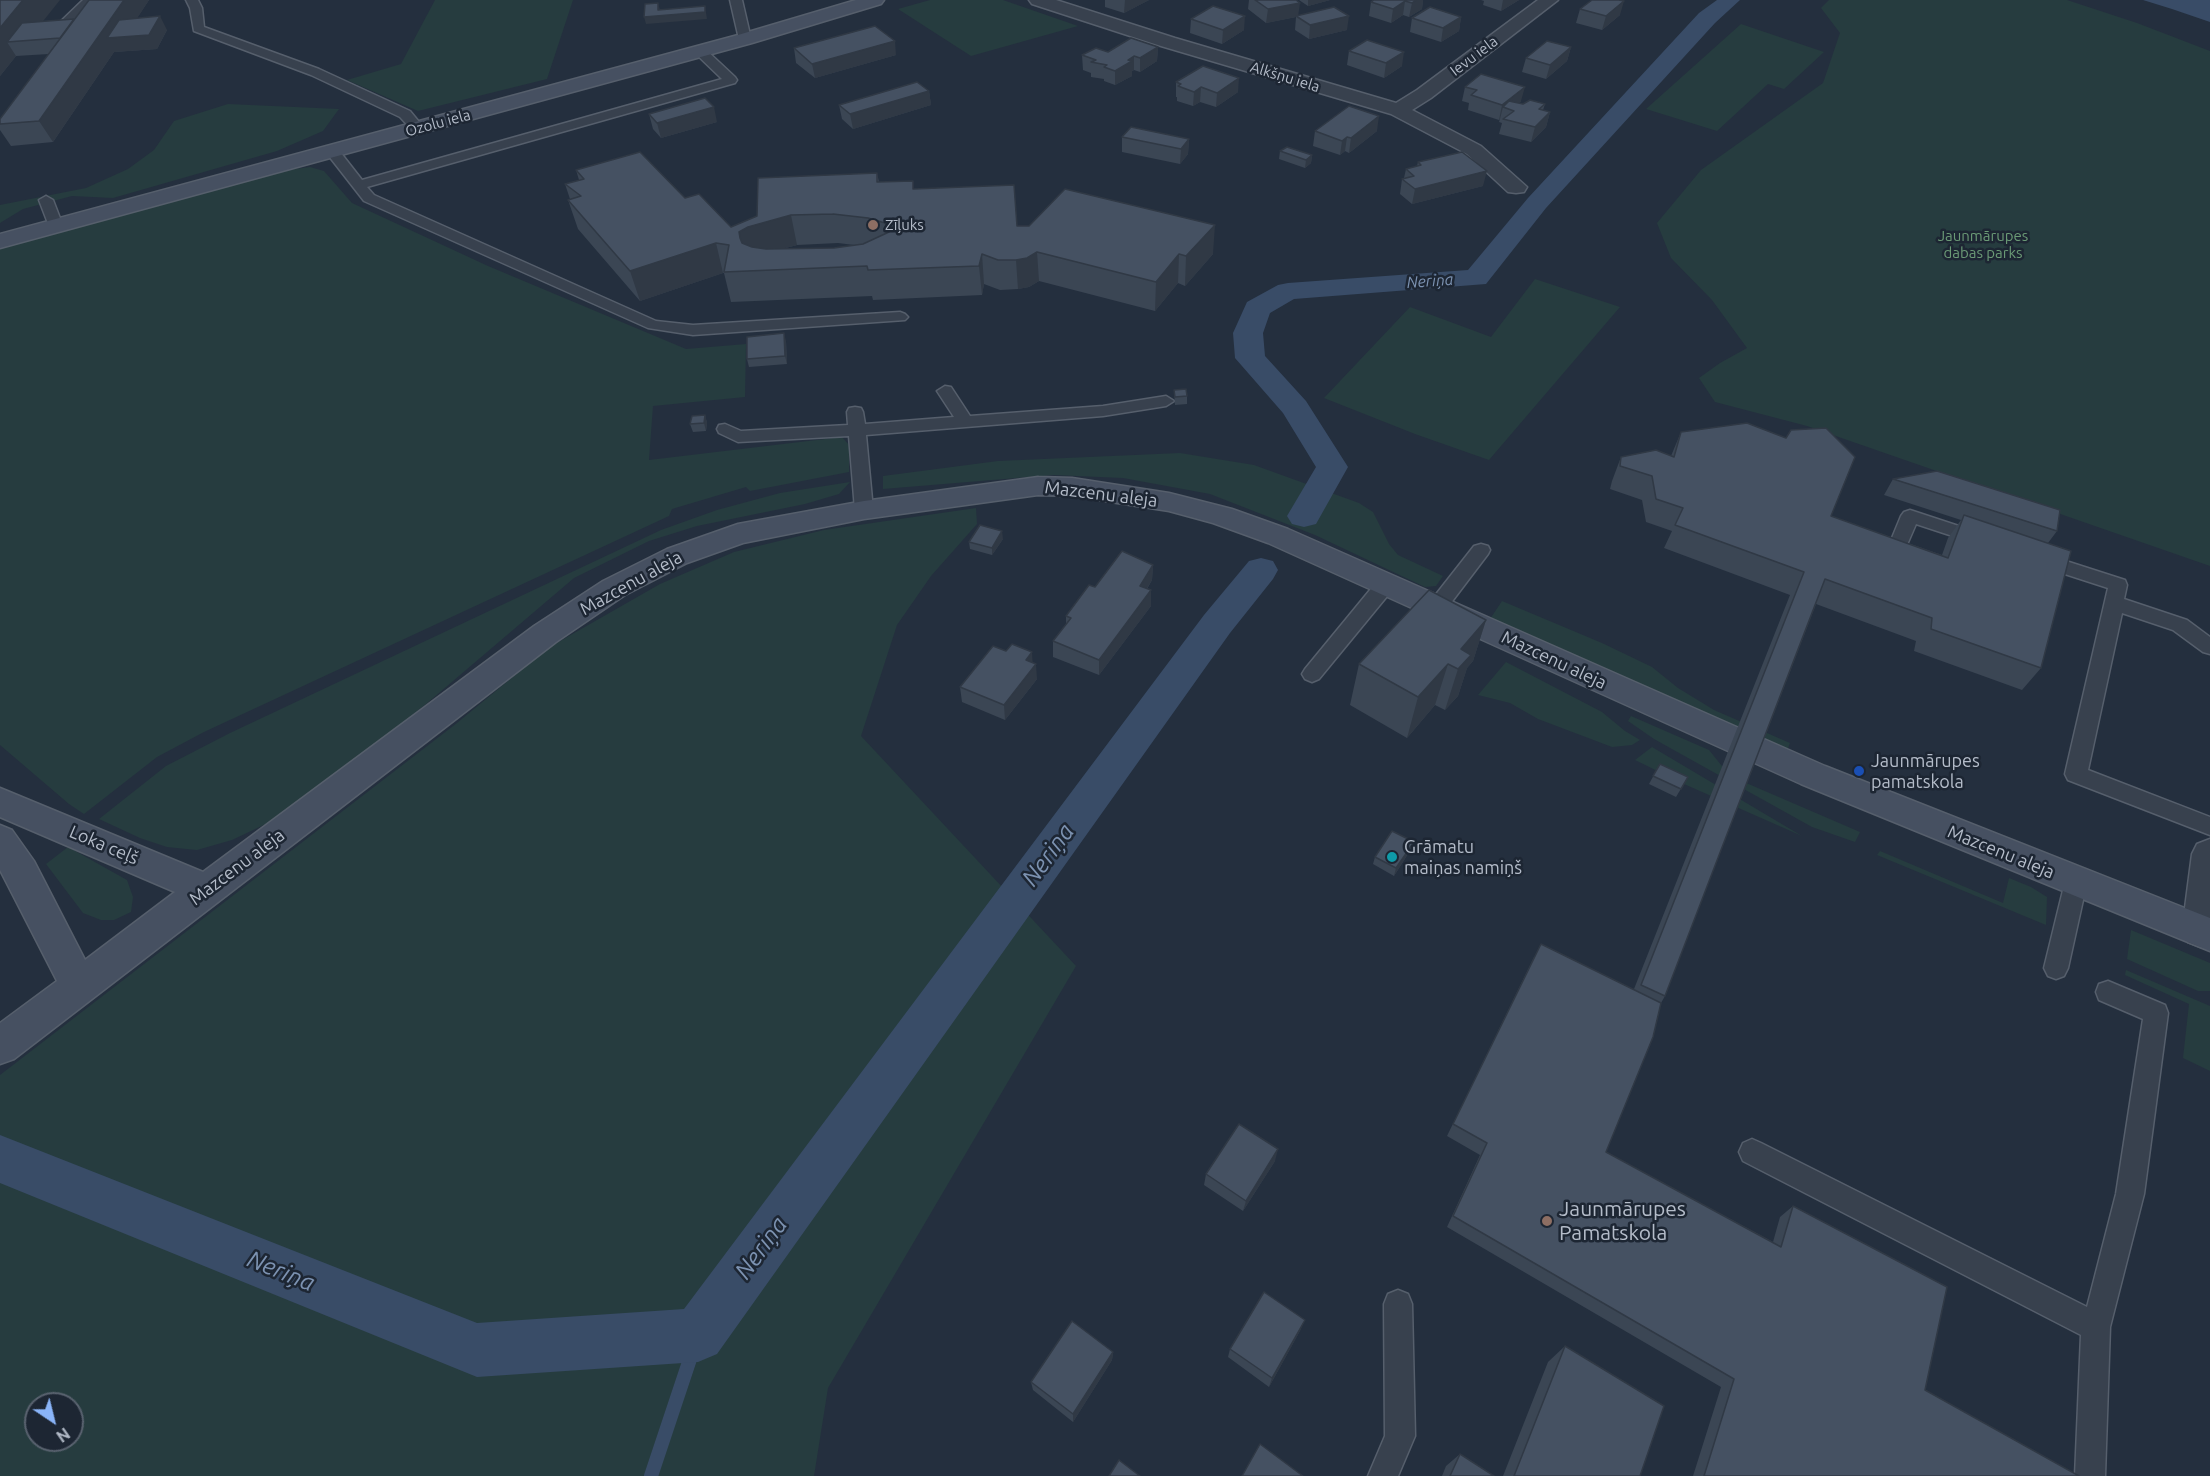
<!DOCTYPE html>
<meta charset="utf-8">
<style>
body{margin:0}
#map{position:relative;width:2210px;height:1476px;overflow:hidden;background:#242f3e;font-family:Ubuntu,sans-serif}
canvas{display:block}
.north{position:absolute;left:24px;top:1392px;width:60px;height:60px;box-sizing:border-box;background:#1d2633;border:2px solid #59626f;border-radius:50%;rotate:145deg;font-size:16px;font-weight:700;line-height:24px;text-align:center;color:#b4bcc9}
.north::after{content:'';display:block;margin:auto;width:21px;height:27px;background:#8ab4f8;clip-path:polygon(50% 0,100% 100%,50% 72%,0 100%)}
</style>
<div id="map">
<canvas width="2210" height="1476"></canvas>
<div class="north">N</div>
</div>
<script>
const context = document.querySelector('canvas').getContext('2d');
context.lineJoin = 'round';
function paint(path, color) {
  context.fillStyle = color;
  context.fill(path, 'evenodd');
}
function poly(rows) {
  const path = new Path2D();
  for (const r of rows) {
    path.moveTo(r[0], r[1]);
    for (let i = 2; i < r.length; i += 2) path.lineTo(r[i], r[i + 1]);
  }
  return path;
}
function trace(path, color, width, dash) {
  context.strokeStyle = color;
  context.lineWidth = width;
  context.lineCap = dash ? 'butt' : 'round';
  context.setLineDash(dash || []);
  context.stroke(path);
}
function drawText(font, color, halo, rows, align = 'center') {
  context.font = font + ' Ubuntu,sans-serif';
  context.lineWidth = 5;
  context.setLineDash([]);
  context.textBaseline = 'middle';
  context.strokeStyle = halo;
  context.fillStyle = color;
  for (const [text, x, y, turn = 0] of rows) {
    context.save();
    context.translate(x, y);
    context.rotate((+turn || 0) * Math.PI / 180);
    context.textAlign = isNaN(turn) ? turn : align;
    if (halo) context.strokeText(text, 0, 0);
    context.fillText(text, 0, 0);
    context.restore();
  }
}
paint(poly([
 [435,0,573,0,547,79,418,111,347,80,401,64],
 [930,0,1003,0,1078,26,971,56,898,9],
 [1829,0,2067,0,2137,23,2210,51,2210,566,1807,426,1715,402,1699,378,1720,363,1747,348,1712,300,1671,258,1657,223,1701,170,1823,83,1840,33,1821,8],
 [1741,24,1824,52,1784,89,1768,84,1717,131,1646,109],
 [228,104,339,109,323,131,277,151,113,198,72,196,23,209,0,223,0,205,86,188,128,169,154,150,174,121],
 [310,167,324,171,352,203,488,266,686,349,746,344,745,397,653,406,649,460,842,437,849,445,849,472,750,491,746,487,672,509,669,516,204,732,157,757,84,814,69,804,0,745,0,247,288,170],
 [1535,279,1620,307,1489,460,1415,434,1324,398,1410,307,1491,337],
 [1180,453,1254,465,1359,503,1373,512,1389,544,1398,555,1443,576,1436,586,1425,587,1315,535,1210,494,1123,478,1053,475,883,489,883,476,998,461],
 [850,482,839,494,805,504,697,526,649,541,574,578,426,704,333,777,270,822,232,840,197,850,167,847,140,838,99,819,166,766,230,733,661,530,717,510,780,493],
 [976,508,977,524,931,576,897,625,861,736,1076,966,828,1388,814,1476,0,1476,0,1075,457,723,548,648,660,584,734,552,824,530],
 [36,1404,72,1404,72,1440,36,1440],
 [1502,601,1602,643,1652,667,1678,688,1714,710,1790,743,1787,751,1490,619],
 [1506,662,1602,712,1625,731,1640,740,1632,745,1612,747,1538,719,1510,703,1478,695],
 [1631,716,1709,750,1730,776,1860,832,1855,842,1812,827,1654,739,1628,721],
 [1652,747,1802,836,1684,784,1635,760],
 [68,847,127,880,133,897,131,912,114,920,101,920,83,913,46,864],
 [1880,851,2003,903,2009,878,2031,887,2047,897,2046,925,1877,855],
 [2131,930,2210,963,2210,991,2198,991,2127,959],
 [2126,970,2210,1006,2210,1071,2183,1058,2189,1004,2125,975]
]), '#263c3f');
paint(poly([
 [2143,0,2210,0,2210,22,2172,9]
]), '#394c67');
trace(poly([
 [651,1476,698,1335]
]), '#394c67', 14);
paint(poly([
 [1717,0,1740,0,1715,23,1546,208,1486,284,1294,299,1270,313,1263,333,1265,356,1306,401,1348,467,1316,524,1304,527,1292,524,1287,516,1316,467,1283,413,1235,358,1233,333,1247,302,1278,285,1288,283,1468,270,1528,198,1699,13,1717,0],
 [1261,558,1273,561,1278,570,1273,579,1230,633,717,1354,698,1362,477,1377,0,1183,0,1135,477,1323,684,1309,1204,615,1249,561,1261,558]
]), '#394c67');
const lane = poly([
 [83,0,95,0,66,28,58,28,58,24,83,0],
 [186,0,198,0,202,8,204,27,319,69,410,111,424,128,418,132,413,131,400,117,311,75,194,31,190,8,186,0],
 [730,0,742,0,751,39,749,41,741,41,739,39,730,0],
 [700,47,704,48,735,77,737,80,735,83,367,187,374,195,656,321,693,325,900,312,905,314,908,317,905,320,693,335,648,328,364,201,325,151,332,147,337,148,362,180,722,79,696,54,694,51,700,47],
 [46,196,53,200,63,226,61,229,51,229,49,226,39,200,46,196],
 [945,386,951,387,970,416,1103,406,1166,396,1174,401,1166,406,1103,416,866,435,873,510,870,514,864,516,858,514,855,510,849,436,738,442,719,433,717,429,719,425,725,424,741,431,848,425,847,412,849,408,855,407,861,408,863,412,865,424,954,417,937,391,945,386],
 [1910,510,1986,535,1989,539,1986,543,1980,545,1916,524,1903,554,1896,556,1889,554,1887,550,1901,516,1904,512,1910,510],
 [1481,544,1488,546,1490,550,1488,554,1444,612,1437,614,1430,612,1427,607,1430,602,1474,546,1481,544],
 [2041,553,2125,580,2127,585,2124,599,2187,620,2210,637,2210,654,2203,652,2173,630,2122,613,2088,770,2210,817,2210,835,2068,780,2065,774,2108,588,2034,564,2032,559,2034,554,2041,553],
 [1386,577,1393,579,1395,584,1393,589,1319,679,1312,682,1305,679,1302,674,1305,669,1379,579,1386,577],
 [2076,872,2084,875,2087,882,2068,968,2064,976,2056,979,2048,976,2044,968,2065,882,2068,875,2076,872],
 [2108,981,2165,1005,2168,1013,2144,1194,2110,1327,2105,1476,2075,1476,2081,1335,1743,1161,1739,1152,1743,1143,1752,1139,1761,1143,2087,1307,2116,1194,2143,1019,2099,1000,2096,992,2099,984,2108,981],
 [1398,1290,1408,1294,1412,1304,1415,1436,1398,1476,1368,1476,1385,1436,1384,1304,1388,1294,1398,1290]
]);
const street = poly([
 [1029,0,1056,0,1175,38,1396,103,1417,90,1538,0,1558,0,1431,98,1412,110,1481,146,1527,187,1524,192,1516,193,1508,192,1467,154,1391,114,1161,46,1032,4,1029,0],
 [2210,839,2210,944,2201,947,2188,942,2182,931,2192,854,2197,844,2210,839]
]);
const secondary = poly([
 [856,0,884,0,881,4,752,43,0,248,0,234,738,35,856,0],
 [1038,477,1072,478,1169,493,1232,509,1288,529,1825,766,2210,918,2210,951,1801,784,1268,543,1213,523,1169,511,1072,496,1038,495,864,519,743,543,687,563,625,595,556,642,14,1059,0,1064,0,1023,57,981,0,870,0,825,12,830,34,861,85,960,175,892,0,817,0,788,203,872,534,626,603,581,667,549,738,524,864,501,1038,477]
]);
trace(lane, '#565f6c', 3);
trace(street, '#565f6c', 3);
trace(secondary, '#565f6c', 3);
paint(lane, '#38414e');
paint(street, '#38414e');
paint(secondary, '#465061');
paint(poly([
 [0,0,43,21,74,19,89,0,149,0,137,18,167,30,157,49,114,52,53,142,11,146,0,130,0,119,49,54,16,56,0,76],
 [1105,0,1149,0,1124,13,1105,7],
 [1249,0,1296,0,1298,15,1347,30,1309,39,1295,30,1296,17,1266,23,1248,9],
 [1299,0,1330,0,1308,6],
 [1374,0,1423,0,1422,9,1409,17,1403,15,1391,23,1369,16,1371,2],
 [1481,0,1519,0,1501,11,1483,5,1484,1],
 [1580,9,1620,15,1602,30,1576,23],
 [1461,17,1459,31,1441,42,1410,32,1412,18],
 [1191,19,1244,30,1222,44,1190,33],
 [1158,47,1157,61,1140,72,1134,70,1132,71,1132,76,1115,85,1104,81,1104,79,1091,77,1091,73,1083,70,1082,55],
 [1571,47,1567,61,1546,79,1522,72,1526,58],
 [794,48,896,55,815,78,796,63],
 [1349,51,1402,66,1384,78,1347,65],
 [1176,82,1238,92,1216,107,1200,102,1193,106,1177,101,1177,97,1176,97],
 [1465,87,1521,101,1519,103,1523,104,1545,104,1543,110,1550,112,1546,127,1531,142,1499,134,1502,123,1499,122,1500,119,1499,120,1468,110,1469,103,1462,101],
 [929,91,931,105,853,129,842,119,839,105],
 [649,114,717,122,661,138,653,129],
 [1315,131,1377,131,1349,153,1345,151,1340,155,1313,146],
 [1122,137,1189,139,1188,154,1180,164,1122,152],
 [1280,151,1312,155,1311,163,1305,168,1279,159],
 [1418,162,1483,186,1412,204,1400,194,1402,179,1404,178,1406,169,1417,166],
 [576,170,685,198,731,227,877,173,879,182,914,189,1017,226,1213,254,1185,286,1178,283,1155,311,1039,281,1029,287,1018,289,1000,290,984,284,982,295,873,300,872,296,731,302,724,273,723,273,640,301,578,229,568,200,570,199,565,184,579,180],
 [838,243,854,245,834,248,782,249,797,245],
 [786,341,787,364,749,367,747,359],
 [1174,390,1187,396,1187,404,1175,405],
 [705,415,707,423,706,431,693,432,690,424],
 [1681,432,1831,516,1942,555,1948,538,1961,520,1884,495,1893,479,2057,531,2048,543,2041,668,2022,690,1914,651,1916,641,1816,604,1665,996,1661,1003,1606,1152,1773,1242,1780,1217,1793,1206,1925,1390,2079,1476,1693,1476,1721,1387,1447,1227,1480,1155,1447,1136,1534,957,1634,989,1790,595,1664,548,1672,531,1646,522,1642,500,1610,489,1612,481,1621,457,1671,456],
 [1003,539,992,555,970,549,969,542],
 [1153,565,1152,580,1147,589,1151,606,1099,675,1053,657,1053,641,1066,624,1066,616,1095,587],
 [1486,620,1473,661,1467,668,1458,696,1445,710,1435,705,1407,738,1350,705,1359,664],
 [1006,651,1032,652,1032,662,1037,679,1005,720,962,702,960,687],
 [1660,764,1688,777,1676,797,1649,784],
 [1411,849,1394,876,1373,864,1375,857],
 [1275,1161,1243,1211,1204,1185,1206,1174],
 [1301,1329,1269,1387,1228,1357,1230,1349],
 [1565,1346,1640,1476,1503,1476,1548,1362],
 [1113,1352,1112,1360,1073,1422,1033,1390,1031,1382],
 [1460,1454,1494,1476,1442,1476,1446,1466]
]), '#3b4654');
paint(poly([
 [23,0,60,0,28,40,7,42,16,56,0,76,0,28],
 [124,0,149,0,125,37,160,16,167,30,157,49,114,52,53,142,39,121],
 [1125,0,1149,0,1124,13],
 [1308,0,1330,0,1308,6],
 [1416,0,1423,0,1422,9,1409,17,1412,3],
 [1503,0,1519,0,1501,11],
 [1405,1,1403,15,1391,23,1393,9],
 [1624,1,1620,15,1602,30,1606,16],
 [658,3,660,10,705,6,707,19,646,24,644,17,658,10],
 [1300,3,1298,17,1296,16,1296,17,1266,23,1268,9],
 [1245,16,1244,30,1222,44,1223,30],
 [1349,16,1347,30,1309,39,1310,25],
 [1461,17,1459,31,1441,42,1443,28],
 [895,41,896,55,815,78,812,64],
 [1158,47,1157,61,1140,72,1140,58],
 [1571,47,1567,61,1546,79,1550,65],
 [1404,52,1402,66,1384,78,1386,63],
 [1134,56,1134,70,1132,71,1132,76,1115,85,1115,71,1128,60],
 [1239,78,1238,92,1216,107,1217,93],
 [1201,87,1200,102,1193,106,1194,92],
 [1525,87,1521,101,1511,110,1503,107,1500,119,1499,120,1502,105],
 [929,91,931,105,853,129,850,114],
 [714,107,717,122,661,138,657,123],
 [1550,112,1546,127,1531,142,1535,127],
 [1379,116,1377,131,1349,153,1351,138],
 [1347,137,1345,151,1340,155,1342,141],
 [1189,139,1188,154,1180,164,1181,149],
 [1312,155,1311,163,1305,168,1306,160],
 [1487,171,1483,186,1412,204,1415,189],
 [791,215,797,245,755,256,746,262,740,238,739,232,748,227],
 [1215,225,1213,254,1185,286,1186,256],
 [716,243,723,273,640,301,630,271],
 [1037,252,1039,281,1029,287,1018,289,1016,260],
 [982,254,984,284,982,295,979,266],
 [1179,254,1178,283,1155,311,1156,282],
 [784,333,786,341,787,364,785,356],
 [705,415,707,423,706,431,704,423],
 [1002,531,1003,539,992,555,992,548],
 [1153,565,1152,580,1139,601,1140,586],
 [1151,590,1151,606,1099,675,1099,660],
 [1486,620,1473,661,1467,668,1458,696,1445,710,1458,669,1461,649],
 [1032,652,1033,668,1026,660],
 [1036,664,1037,679,1005,720,1004,705],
 [1448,664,1435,705,1407,738,1418,697],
 [1414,842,1411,849,1394,876,1396,868],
 [1278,1149,1275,1161,1243,1211,1246,1201],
 [1305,1320,1301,1329,1269,1387,1272,1378],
 [1113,1352,1112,1360,1073,1422,1073,1414]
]), '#303945');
const building = poly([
 [0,0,23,0,0,28,0,0],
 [89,0,124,0,39,121,0,124,0,119,89,0],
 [1255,0,1296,0,1300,3,1268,9,1255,0],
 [1374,0,1416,0,1412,3,1405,1,1393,9,1371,2,1374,0],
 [1592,0,1619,0,1624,1,1606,16,1580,9,1592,0],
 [658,3,658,10,705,6,705,12,644,17,645,4,658,3],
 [1213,6,1245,16,1223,30,1191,19,1213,6],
 [1334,7,1349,16,1310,25,1296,16,1334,7],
 [1430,7,1461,17,1443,28,1412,18,1430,7],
 [160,16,149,35,107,38,119,20,160,16],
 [74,19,60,38,7,42,22,23,74,19],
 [875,26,895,41,812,64,794,48,875,26],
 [1131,38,1158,47,1140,58,1134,56,1128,60,1132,61,1115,71,1104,67,1107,65,1091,62,1096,60,1082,55,1096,48,1108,52,1131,38],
 [1367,40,1404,52,1386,63,1349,51,1367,40],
 [1547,41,1571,47,1550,65,1526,58,1547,41],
 [1203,66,1239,78,1217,93,1201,87,1194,92,1178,86,1181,84,1176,82,1203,66],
 [1481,74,1525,87,1502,105,1471,95,1477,90,1465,87,1481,74],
 [917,82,929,91,850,114,839,105,917,82],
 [705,98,714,107,657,123,649,114,705,98],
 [1530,100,1545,104,1539,109,1550,112,1535,127,1503,119,1514,111,1503,107,1509,101,1523,104,1530,100],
 [1349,106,1379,116,1351,138,1347,137,1342,141,1315,131,1349,106],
 [1131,127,1189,139,1181,149,1122,137,1131,127],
 [1287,147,1312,155,1306,160,1280,151,1287,147],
 [640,152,685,198,699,194,731,227,757,216,758,178,877,173,877,182,913,181,913,189,1014,185,1017,226,1029,226,1065,189,1215,225,1186,256,1179,254,1156,282,1037,252,1027,258,1016,260,998,260,982,254,979,266,868,270,867,266,724,272,729,245,716,243,630,271,568,200,581,196,565,184,584,179,576,170,640,152],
 [833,214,868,218,885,223,889,232,863,244,834,248,766,249,752,247,742,243,740,238,739,232,748,227,791,215,833,214],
 [1462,152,1487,171,1415,189,1402,179,1414,176,1406,169,1421,165,1418,162,1462,152],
 [784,333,785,356,747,359,747,337,784,333],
 [1186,389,1187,396,1175,397,1174,390,1186,389],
 [705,415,704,423,690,424,692,416,705,415],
 [1747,423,1786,438,1791,430,1826,428,1855,457,1831,516,1948,558,1964,515,2071,551,2041,668,1931,629,1932,618,1825,579,1665,996,1641,985,1804,572,1675,525,1683,508,1656,499,1652,476,1620,466,1621,457,1656,450,1674,457,1681,432,1747,423],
 [1937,471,2060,510,2057,531,1893,479,1937,471],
 [980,525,1002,531,992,548,969,542,980,525],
 [1122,551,1153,565,1140,586,1151,590,1099,660,1053,641,1071,618,1066,616,1089,585,1095,587,1122,551],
 [1429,590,1486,620,1461,649,1471,655,1458,669,1448,664,1418,697,1359,664,1429,590],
 [1012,644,1032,652,1026,660,1036,664,1004,705,960,687,993,646,1006,651,1012,644],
 [1660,764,1688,777,1681,789,1653,776,1660,764],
 [1392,831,1414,842,1396,868,1375,857,1392,831],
 [1541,944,1661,1003,1653,1037,1606,1152,1781,1247,1793,1206,1947,1287,1925,1390,2079,1476,1704,1476,1734,1379,1453,1216,1487,1143,1453,1124,1541,944],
 [1239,1124,1278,1149,1246,1201,1206,1174,1239,1124],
 [1264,1292,1305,1320,1272,1378,1230,1349,1264,1292],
 [1072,1321,1113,1352,1073,1414,1031,1382,1072,1321],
 [1565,1346,1664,1406,1640,1476,1514,1476,1565,1346],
 [1260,1444,1303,1476,1242,1476,1260,1444],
 [1460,1454,1494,1476,1450,1476,1460,1454],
 [1119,1460,1140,1476,1109,1476,1119,1460]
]);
paint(building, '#455162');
trace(building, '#303945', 1.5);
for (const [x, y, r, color] of [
 [873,225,6,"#8d6e63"],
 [1859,771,6,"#1a4fb4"],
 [1392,857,6,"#0f9aa8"],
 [1547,1221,6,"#8d6e63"]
]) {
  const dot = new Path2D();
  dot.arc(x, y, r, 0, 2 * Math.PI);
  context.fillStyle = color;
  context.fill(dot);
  trace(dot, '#1d2633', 2);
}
drawText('15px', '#b4bcc9', '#1d2633', [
 ["Ievu iela",1474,56,-37],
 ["Alkšņu iela",1285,77,17],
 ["Ozolu iela",438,123,-15]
]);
drawText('15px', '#b4bcc9', '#1d2633', [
 ["Zīļuks",885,225]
], 'left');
drawText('15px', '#6b9a76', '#1d2633', [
 ["Jaunmārupes",1983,236],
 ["dabas parks",1983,253]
]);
drawText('italic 16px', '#7c92b1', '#1d2633', [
 ["Neriņa",1430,281,-4]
]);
drawText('18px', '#b4bcc9', '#1d2633', [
 ["Mazcenu aleja",1101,494,7],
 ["Mazcenu aleja",631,583,-29],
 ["Mazcenu aleja",1554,660,25],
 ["Loka ceļš",104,845,23],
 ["Mazcenu aleja",2001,852,22],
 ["Mazcenu aleja",237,867,-37]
]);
drawText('18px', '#b4bcc9', '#1d2633', [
 ["Jaunmārupes",1871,761],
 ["pamatskola",1871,782],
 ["Grāmatu",1404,847],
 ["maiņas namiņš",1404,868]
], 'left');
drawText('21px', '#b4bcc9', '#1d2633', [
 ["Jaunmārupes",1559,1209],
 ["Pamatskola",1559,1233]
], 'left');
drawText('italic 24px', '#7c92b1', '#1d2633', [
 ["Neriņa",1048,855,-54],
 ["Neriņa",761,1248,-54],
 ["Neriņa",281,1271,22]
]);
</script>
